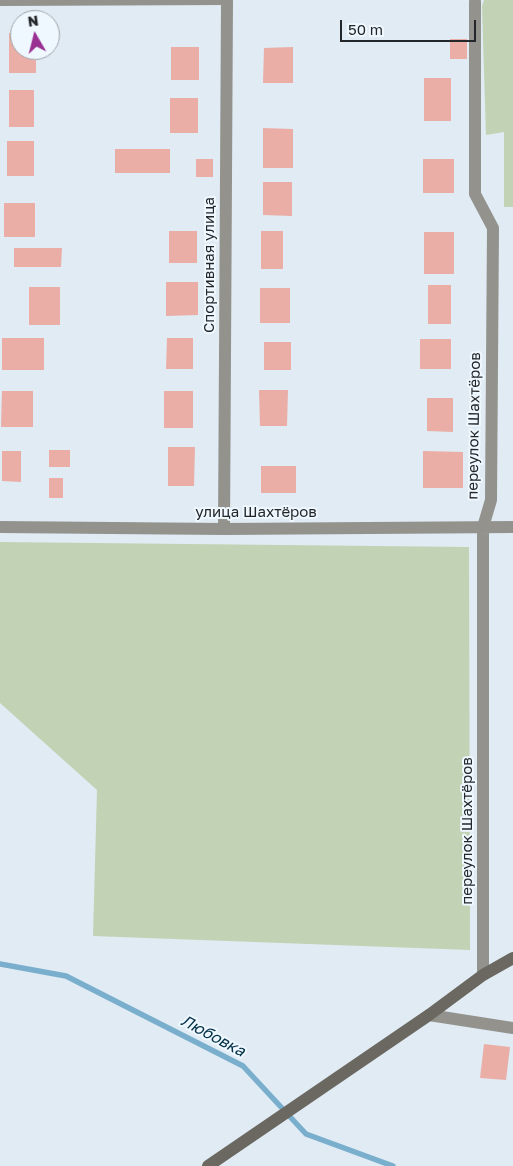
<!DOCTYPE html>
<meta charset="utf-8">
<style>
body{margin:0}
#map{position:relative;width:513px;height:1166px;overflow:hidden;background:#e0ebf4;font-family:"Golos Text",sans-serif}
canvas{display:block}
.north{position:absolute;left:10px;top:10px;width:50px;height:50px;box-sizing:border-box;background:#f0f8ff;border:1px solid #9ea4aa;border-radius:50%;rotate:352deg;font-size:14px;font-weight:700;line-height:20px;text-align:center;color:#23272a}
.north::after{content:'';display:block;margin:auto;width:18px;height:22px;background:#9a3092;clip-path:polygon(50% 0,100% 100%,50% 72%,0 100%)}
.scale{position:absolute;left:340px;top:20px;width:136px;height:22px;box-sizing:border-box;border:2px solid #23272a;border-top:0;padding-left:6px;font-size:15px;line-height:18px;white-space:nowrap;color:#23272a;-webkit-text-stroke:4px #f0f8ff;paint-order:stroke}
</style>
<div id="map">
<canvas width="513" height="1166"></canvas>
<div class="north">N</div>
<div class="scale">50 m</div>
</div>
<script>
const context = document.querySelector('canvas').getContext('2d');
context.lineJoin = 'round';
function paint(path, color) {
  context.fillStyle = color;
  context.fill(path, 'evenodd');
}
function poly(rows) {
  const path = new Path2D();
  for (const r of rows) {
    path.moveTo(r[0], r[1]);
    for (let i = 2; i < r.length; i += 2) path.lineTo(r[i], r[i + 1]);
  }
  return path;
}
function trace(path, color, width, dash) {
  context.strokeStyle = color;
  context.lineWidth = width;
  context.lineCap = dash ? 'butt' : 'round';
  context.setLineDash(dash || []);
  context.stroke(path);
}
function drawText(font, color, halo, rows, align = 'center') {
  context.font = font + ' "Golos Text",sans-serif';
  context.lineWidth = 4;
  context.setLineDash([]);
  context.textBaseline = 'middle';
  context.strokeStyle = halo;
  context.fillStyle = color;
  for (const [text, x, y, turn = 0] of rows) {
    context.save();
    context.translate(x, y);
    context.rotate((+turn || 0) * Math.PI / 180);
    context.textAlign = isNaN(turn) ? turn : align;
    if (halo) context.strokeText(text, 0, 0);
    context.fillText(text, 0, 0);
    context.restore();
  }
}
paint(poly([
 [484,0,513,0,513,207,504,207,504,132,486,135,482,6],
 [0,542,469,547,470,950,93,936,97,790,0,703]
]), '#c1d3b4');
trace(poly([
 [0,964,66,976,243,1066,306,1134,393,1166]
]), '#7aaecd', 5.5);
paint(poly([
 [9,33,20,33,20,50,36,50,36,73,9,73],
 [450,39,467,39,467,59,450,59],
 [171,47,199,47,199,80,171,80],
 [293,47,293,83,263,83,264,48],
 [424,78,451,78,451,121,424,121],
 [9,90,34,90,34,127,9,127],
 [170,98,198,98,198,133,170,133],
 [263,128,293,129,293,168,263,168],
 [7,141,34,141,34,176,7,176],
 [115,149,170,149,170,173,115,173],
 [196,159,213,159,213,177,196,177],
 [423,159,454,159,454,193,423,193],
 [263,182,292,182,292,216,263,215],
 [4,203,35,203,35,237,4,237],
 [169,231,197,231,197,263,169,263],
 [261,231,283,231,283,269,261,269],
 [424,232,454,232,454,274,424,274],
 [14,248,62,248,61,267,14,267],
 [166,282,198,282,198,315,166,316],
 [428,285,451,285,451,324,428,324],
 [29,287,60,287,60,325,29,325],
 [260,288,290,288,290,323,260,323],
 [2,338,44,338,44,370,2,370],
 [167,338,193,338,193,369,166,369],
 [420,339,451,339,451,369,420,369],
 [264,342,291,342,291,370,264,370],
 [259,390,288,390,287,426,260,426],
 [2,391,33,391,33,427,1,427],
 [164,391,193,391,193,428,164,428],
 [427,398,453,398,453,432,427,431],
 [168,447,195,447,194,486,168,486],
 [49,450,70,450,70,467,49,467],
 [2,451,21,451,21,482,2,481],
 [423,451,463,452,463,488,423,488],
 [261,466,296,466,296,493,261,493],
 [49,478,63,478,63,498,49,498],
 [484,1044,510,1047,506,1080,480,1078]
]), '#eaaea6');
trace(poly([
 [0,2,227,1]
]), '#93928d', 8);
trace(poly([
 [475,2,475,194,493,228,491,500,483,527,483,975],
 [0,527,224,529,513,527],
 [224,529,227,1],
 [429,1015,513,1028]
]), '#93928d', 12);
trace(poly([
 [208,1166,429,1015,483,975,513,958]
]), '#6a6861', 12);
drawText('15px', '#23272a', '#f0f8ff', [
 ["Спортивная улица",209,265,-90],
 ["переулок Шахтёров",474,426,-89],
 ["улица Шахтёров",256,512],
 ["переулок Шахтёров",467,831,-90]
]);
drawText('italic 16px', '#033147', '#f0f8ff', [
 ["Любовка",213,1036,28]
]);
</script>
